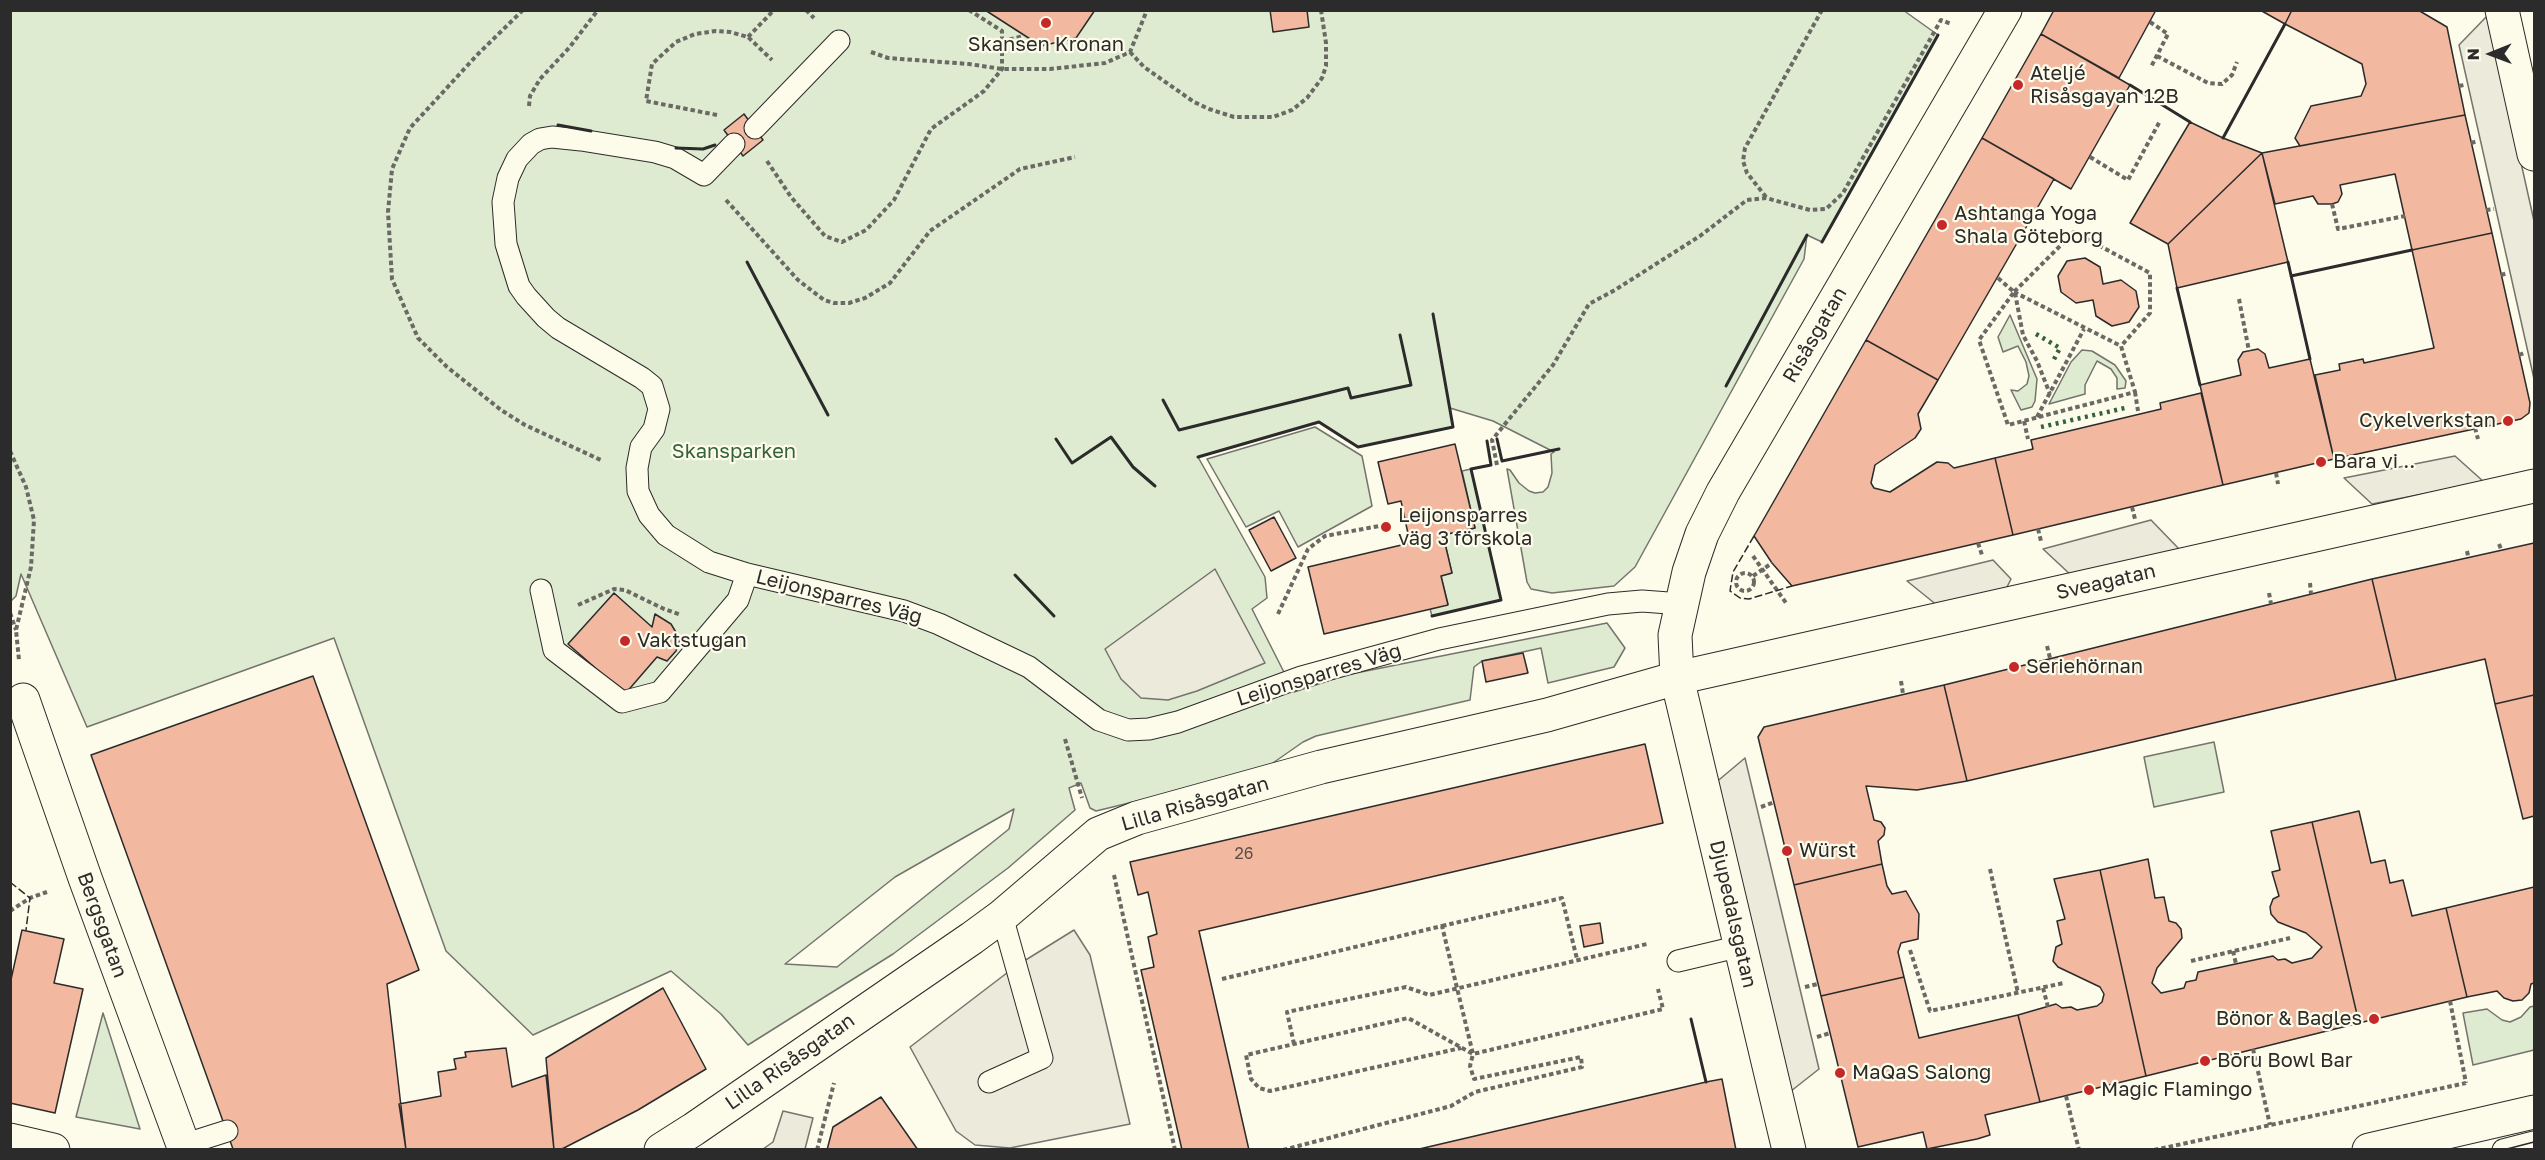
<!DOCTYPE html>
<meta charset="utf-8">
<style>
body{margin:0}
#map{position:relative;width:2545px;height:1160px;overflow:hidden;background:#fdfbea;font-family:"Golos Text",sans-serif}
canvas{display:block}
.frame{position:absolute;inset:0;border:12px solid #2b2b2b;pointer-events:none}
.north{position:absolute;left:2461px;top:24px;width:60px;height:60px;-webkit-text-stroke:4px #fdfbea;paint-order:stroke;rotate:269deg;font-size:16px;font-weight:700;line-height:24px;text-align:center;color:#2b2b2b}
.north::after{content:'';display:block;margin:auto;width:21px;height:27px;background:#2b2b2b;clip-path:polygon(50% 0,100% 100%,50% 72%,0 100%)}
</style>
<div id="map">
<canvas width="2545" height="1160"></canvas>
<div class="frame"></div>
<div class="north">N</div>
</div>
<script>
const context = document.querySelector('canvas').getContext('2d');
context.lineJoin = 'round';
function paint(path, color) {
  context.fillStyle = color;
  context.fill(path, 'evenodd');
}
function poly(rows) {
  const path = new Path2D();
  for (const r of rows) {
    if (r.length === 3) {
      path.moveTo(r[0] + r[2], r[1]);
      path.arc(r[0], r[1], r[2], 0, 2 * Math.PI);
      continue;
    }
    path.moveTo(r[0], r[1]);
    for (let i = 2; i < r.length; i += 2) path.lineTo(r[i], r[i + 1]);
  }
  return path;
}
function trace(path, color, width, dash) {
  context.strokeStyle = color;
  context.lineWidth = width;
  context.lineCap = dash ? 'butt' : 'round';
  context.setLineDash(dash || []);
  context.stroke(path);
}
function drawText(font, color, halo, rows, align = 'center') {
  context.font = font + ' "Golos Text",sans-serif';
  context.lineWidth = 4.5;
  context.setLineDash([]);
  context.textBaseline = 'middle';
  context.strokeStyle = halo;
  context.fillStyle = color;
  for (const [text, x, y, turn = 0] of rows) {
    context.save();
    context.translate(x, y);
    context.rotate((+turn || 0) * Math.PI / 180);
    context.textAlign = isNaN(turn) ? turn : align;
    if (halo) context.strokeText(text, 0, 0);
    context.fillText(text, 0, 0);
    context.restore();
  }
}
const green = poly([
 [1903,10,1938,35,1822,242,1807,235,1804,259,1635,567,1614,586,1552,593,1531,589,1527,582,1507,469,1510,470,1519,483,1529,491,1535,493,1543,492,1548,487,1552,473,1551,454,1554,452,1493,421,1450,408,1453,427,1358,447,1319,422,1198,457,1265,577,1267,598,1252,609,1294,692,1346,675,1607,623,1625,648,1614,667,1548,683,1541,648,1482,661,1474,667,1470,700,1316,736,1303,742,1270,765,1249,774,1096,811,1090,808,1081,783,1069,788,1075,810,1008,868,893,954,748,1045,721,1014,671,971,533,1035,446,951,334,638,87,727,21,574,16,596,11,601,11,11,1903,10],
 [1014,809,1009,829,837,967,785,964,895,877,1014,809],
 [2010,315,2037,379,2035,401,2032,407,2021,410,2011,390,2018,391,2027,384,2029,376,2026,362,2018,346,2003,352,1998,337,2010,315],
 [2082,350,2092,351,2115,365,2126,381,2125,388,2117,389,2117,378,2111,369,2097,361,2085,385,2085,394,2049,404,2071,362,2082,350],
 [1315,427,1362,456,1372,506,1298,547,1279,511,1246,527,1207,459,1315,427],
 [1471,469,1501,600,1432,616,1430,609,1448,604,1441,576,1452,573,1443,535,1475,528,1462,471,1471,469],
 [2214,742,2224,792,2154,807,2144,757,2214,742],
 [2534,1006,2534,1050,2473,1065,2463,1013,2487,1009,2502,1020,2510,1022,2521,1017,2530,1007,2534,1006],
 [103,1013,140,1129,76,1117,103,1013]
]);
paint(green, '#deebd1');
trace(green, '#74746e', 1.5);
const parking = poly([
 [2488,15,2534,221,2534,379,2459,45,2488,15],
 [2455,456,2484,482,2372,504,2344,478,2455,456],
 [2151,520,2180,550,2073,577,2043,549,2151,520],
 [1993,560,2011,579,2006,589,1938,606,1907,581,1993,560],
 [1215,569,1265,663,1197,691,1168,700,1141,698,1121,679,1105,649,1215,569],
 [1745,758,1819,1069,1786,1095,1714,784,1745,758],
 [1074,930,1090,955,1130,1124,1010,1148,975,1145,956,1131,910,1047,1016,966,1074,930],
 [783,1111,813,1118,805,1149,763,1149,773,1142,783,1111]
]);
paint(parking, '#eceadb');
trace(parking, '#74746e', 1.5);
const building = poly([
 [985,10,1095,10,1076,38,1041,46,985,10],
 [1270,10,1307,10,1309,27,1273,32,1270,10],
 [2054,10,2156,10,2119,78,2041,34,2054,10],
 [2260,10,2292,10,2285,24,2260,10],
 [2292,10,2418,10,2447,27,2465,115,2300,146,2295,138,2311,106,2361,96,2366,84,2362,64,2285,24,2292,10],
 [2041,34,2130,85,2071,189,1982,138,2041,34],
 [744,114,763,140,743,156,724,130,744,114],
 [2465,115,2492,233,2412,250,2395,174,2340,185,2342,194,2338,202,2332,204,2318,204,2313,196,2275,204,2262,153,2465,115],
 [2190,122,2223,138,2262,153,2168,244,2130,223,2190,122],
 [1982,138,2054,179,1938,380,1866,340,1982,138],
 [2262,153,2288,262,2177,288,2168,244,2262,153],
 [2492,233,2530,403,2529,413,2521,419,2334,459,2315,375,2340,370,2339,364,2363,359,2364,363,2434,348,2412,250,2492,233],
 [2085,258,2100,267,2103,284,2121,280,2136,291,2139,307,2129,322,2112,326,2096,316,2093,300,2076,303,2061,292,2058,276,2067,261,2085,258],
 [1866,340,1938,380,1918,414,1921,429,1915,438,1875,465,1871,483,1874,488,1890,492,1937,462,1948,463,1954,468,1995,458,2013,535,1792,586,1772,563,1754,536,1866,340],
 [2258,349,2265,354,2269,368,2310,359,2334,459,2223,485,2200,385,2241,375,2238,360,2243,352,2258,349],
 [2201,393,2223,485,2013,535,1995,458,2033,449,2031,440,2161,409,2160,403,2201,393],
 [1455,444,1475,528,1443,535,1452,573,1441,576,1448,605,1324,634,1308,567,1410,543,1401,501,1388,504,1378,462,1455,444],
 [1274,517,1296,558,1271,571,1249,530,1274,517],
 [2534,543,2534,695,2495,704,2485,659,2396,680,2372,579,2534,543],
 [2372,579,2396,680,1967,781,1944,685,2372,579],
 [614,593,652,627,655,614,671,624,680,639,676,651,667,661,657,657,625,694,568,644,614,593],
 [1523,653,1528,673,1486,682,1482,661,1523,653],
 [313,676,419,970,387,984,406,1150,233,1149,91,755,313,676],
 [1944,685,1967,781,1917,790,1866,786,1874,820,1881,822,1885,828,1884,835,1878,841,1882,864,1794,885,1758,737,1764,727,1944,685],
 [2534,695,2534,816,2523,819,2495,704,2534,695],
 [1645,744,1663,823,1199,931,1249,1150,1182,1150,1141,970,1154,967,1148,937,1157,934,1148,892,1138,895,1130,862,1645,744],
 [2359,811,2371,863,2385,860,2390,883,2403,880,2412,916,2446,908,2467,997,2359,1023,2312,822,2359,811],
 [2312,822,2359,1023,2146,1076,2100,870,2148,859,2155,898,2164,897,2169,921,2176,923,2181,929,2182,938,2157,968,2152,983,2161,993,2184,988,2186,982,2196,980,2198,972,2273,956,2278,960,2285,959,2292,963,2312,958,2322,947,2306,933,2278,922,2271,914,2270,907,2273,899,2279,896,2272,872,2280,870,2271,831,2312,822],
 [1882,864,1887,886,1892,894,1906,891,1919,914,1918,939,1901,943,1898,952,1904,977,1821,996,1794,885,1882,864],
 [2100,870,2146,1076,2040,1102,2018,1015,2056,1004,2062,1008,2071,1007,2077,1010,2097,1006,2102,1002,2104,994,2100,987,2058,967,2053,961,2056,947,2062,944,2057,921,2065,919,2054,879,2100,870],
 [2534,887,2534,983,2531,984,2529,993,2522,1000,2513,1001,2504,998,2497,991,2467,997,2446,908,2534,887],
 [1600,923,1603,943,1584,947,1580,926,1600,923],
 [22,930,64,939,54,983,83,989,55,1113,10,1103,10,984,22,930],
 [1904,977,1919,1038,2018,1015,2040,1102,1985,1115,1990,1135,1977,1139,1927,1149,1923,1132,1858,1147,1821,996,1904,977],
 [663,988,706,1069,638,1110,560,1150,554,1150,546,1058,663,988],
 [506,1048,512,1087,546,1075,554,1150,406,1150,399,1104,441,1096,438,1072,456,1069,454,1059,466,1057,465,1052,506,1048],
 [1722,1079,1736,1150,1415,1150,1706,1082,1722,1079],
 [881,1097,918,1150,827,1150,833,1127,881,1097]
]);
paint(building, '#f2b8a0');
trace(building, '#2b2b2b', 1.5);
const service = poly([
 [755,128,839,41],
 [734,144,704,175,675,158,655,152,581,140,552,137,540,139,531,144,517,159,508,178,503,202,506,244,519,286,526,296,546,318,558,328,642,378,652,386,659,409,654,429,641,447,637,468,638,491,649,515,666,535,709,562,747,574,904,611,939,624,1029,667,1099,720,1128,730,1149,729,1178,722,1301,677,1439,639,1608,604,1642,601,1682,604],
 [541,590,554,650,622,702,660,692,738,600,747,574],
 [1678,961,1741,946],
 [989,1082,1042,1058,1002,916],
 [183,1145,227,1131],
 [2503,1150,2534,1142]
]);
const minor = poly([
 [2502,10,2534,154],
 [23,700,85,878,185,1150],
 [10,1140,53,1150],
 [661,1150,694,1129,972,938,1002,916,1098,834,1137,818,1321,767,1547,715,1677,678,2534,486],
 [1789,1150,1677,678,1675,635,1689,572,1702,534,1723,492,2005,10]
]);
const tertiary = poly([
 [2369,1150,2534,1112]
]);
trace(service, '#2b2b2b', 23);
trace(minor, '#2b2b2b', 35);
trace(tertiary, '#2b2b2b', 35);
trace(poly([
 [523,10,478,54,410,128,392,169,388,212,392,279,418,338,447,367,501,410,525,425,603,461],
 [806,10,814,18],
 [2150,22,2168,34,2151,67],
 [748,37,774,10],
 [1002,41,1024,36],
 [871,52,888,58,969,64,1002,69,1050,69,1105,63,1130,52,1147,10],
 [1130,52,1144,67,1194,102,1209,109,1234,117,1273,117,1292,110,1307,98,1322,78,1326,66,1326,43,1321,10],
 [2157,56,2208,83,2222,84,2232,75,2237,62],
 [2459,86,2464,85],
 [529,106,530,96,540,79,569,48,598,10],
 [717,115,646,101,652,64,676,42,695,34,716,31,730,32,748,37,772,60],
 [2471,143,2478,141],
 [2090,157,2128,180,2160,121],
 [767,161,791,197,825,236,842,242,866,230,894,200,931,129,984,91,1002,69,1002,31,969,10],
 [1766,197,1747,173,1743,161,1745,148,1822,10],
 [726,200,798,280,824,300,834,303,849,303,865,298,890,283,930,231,1020,169,1075,157],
 [2332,204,2338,229,2405,216],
 [2486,210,2494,209],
 [2501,275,2508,273],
 [1998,278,2014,292,1979,340,2008,425,2135,392,2121,346,2150,313,2150,273,2074,232,2014,292],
 [2014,292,2121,346],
 [2015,293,2023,335,2037,361,2050,394],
 [2239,299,2249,351],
 [2519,355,2524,353],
 [2135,392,2138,411],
 [2037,417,2084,329],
 [2024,421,2028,439],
 [2475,428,2478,439],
 [10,451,26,487,34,520,31,567,16,630,19,660],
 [2349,455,2352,467],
 [1497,465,1492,440,1553,365,1589,304,1615,290,1700,236,1747,200,1766,198,1810,210,1826,209,1843,193,1941,20,1951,24],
 [2276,473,2278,484],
 [2132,507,2135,519],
 [2038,529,2041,541],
 [1978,543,1982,555],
 [2499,544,2501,549],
 [2467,551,2468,556],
 [1753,556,1786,603],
 [1745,582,9],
 [1753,576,1772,563],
 [2310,583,2311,594],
 [2269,593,2271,604],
 [578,605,614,589,625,590,664,609,681,615],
 [10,613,16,630],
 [1278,614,1308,549,1325,536,1390,524],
 [2047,646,2050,658],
 [1901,681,1903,694],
 [1065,739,1082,798],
 [1761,807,1775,802],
 [1990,869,2018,993],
 [1114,875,1175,1150],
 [10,911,30,898,47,892],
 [1442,926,1562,898,1577,959],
 [1910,950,1930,1011,2064,983],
 [2233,951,2236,964],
 [2191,961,2290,938],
 [1222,979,1442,926,1473,1054,1663,1009,1658,989],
 [1805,987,1818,984],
 [2043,988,2048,1007],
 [2450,1001,2466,1083],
 [1817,1037,1830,1033],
 [1294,1044,1287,1012,1406,987,1429,995,1647,944],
 [2253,1049,2270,1125],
 [2066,1096,2079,1150],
 [817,1150,834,1083],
 [1283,1150,1451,1106,1475,1092,1582,1067,1581,1057,1474,1079,1470,1066,1473,1054,1408,1018,1246,1055,1251,1079,1259,1088,1270,1091,1461,1048],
 [2154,1150,2466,1083]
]), '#6a6964', 4, [4.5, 3]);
trace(service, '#fdfbea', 21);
trace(minor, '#fdfbea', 33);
trace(tertiary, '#fdfbea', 33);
trace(poly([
 [2503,1150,2534,1142]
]), '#2b2b2b', 1.5);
trace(poly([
 [2036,334,2060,348,2052,363],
 [2041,427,2125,408]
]), '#34623c', 4.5, [3, 4.5]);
trace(poly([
 [1754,536,1733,572,1730,591,1740,598,1749,599,1792,586],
 [10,882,30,898,26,930]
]), '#2b2b2b', 1.5, [8, 3]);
trace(poly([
 [2130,85,2190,122],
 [558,125,591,131],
 [2223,138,2285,24],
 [676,148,703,149,715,145],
 [1822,242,1938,35],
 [747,262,828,415],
 [2288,262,2310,359],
 [2291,276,2412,250],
 [2177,288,2200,385],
 [1726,386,1807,235],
 [1163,400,1179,430,1348,388,1351,398,1411,385,1400,335],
 [1056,439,1072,463,1111,437,1133,467,1155,486],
 [1497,439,1502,461,1559,449],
 [1198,457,1319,422,1358,447,1453,427,1433,314],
 [1015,575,1054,616],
 [1432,616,1501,600,1471,469,1491,465,1487,441],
 [1691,1019,1706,1082]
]), '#2b2b2b', 3);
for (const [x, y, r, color] of [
 [1046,23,6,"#c62828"],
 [2018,85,6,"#c62828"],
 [1942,225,6,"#c62828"],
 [2508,421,6,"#c62828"],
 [2321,462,6,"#c62828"],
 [1386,527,6,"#c62828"],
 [625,641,6,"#c62828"],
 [2014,667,6,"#c62828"],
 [1787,851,6,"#c62828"],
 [2374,1019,6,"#c62828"],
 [2205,1061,6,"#c62828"],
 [1840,1073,6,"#c62828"],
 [2089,1090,6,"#c62828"]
]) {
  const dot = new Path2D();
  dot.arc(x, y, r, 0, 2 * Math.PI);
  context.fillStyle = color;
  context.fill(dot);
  trace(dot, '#fdfbea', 2);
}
drawText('16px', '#5d4e48', null, [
 ["26",1244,854]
]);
drawText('20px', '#2b2b2b', '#fdfbea', [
 ["Skansen Kronan",1046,45,"center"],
 ["Ateljé",2030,74],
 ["Risåsgayan 12B",2030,97],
 ["Ashtanga Yoga",1954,214],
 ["Shala Göteborg",1954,237],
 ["Cykelverkstan",2496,421,"right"],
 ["Bara vi ..",2333,462],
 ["Leijonsparres",1398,516],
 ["väg 3 förskola",1398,539],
 ["Vaktstugan",637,641],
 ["Seriehörnan",2026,667],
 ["Würst",1799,851],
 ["Bönor & Bagles",2362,1019,"right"],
 ["Bōru Bowl Bar",2217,1061],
 ["MaQaS Salong",1852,1073],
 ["Magic Flamingo",2101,1090]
], 'left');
drawText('20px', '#2b2b2b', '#fdfbea', [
 ["Risåsgatan",1815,335,-60],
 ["Sveagatan",2106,582,-13],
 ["Leijonsparres Väg",839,597,14],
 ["Leijonsparres Väg",1319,675,-17],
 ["Lilla Risåsgatan",1195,804,-16],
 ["Djupedalsgatan",1733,914,77],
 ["Bergsgatan",102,925,70],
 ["Lilla Risåsgatan",790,1062,-35]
]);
drawText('20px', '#34623c', '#fdfbea', [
 ["Skansparken",734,452]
]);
</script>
